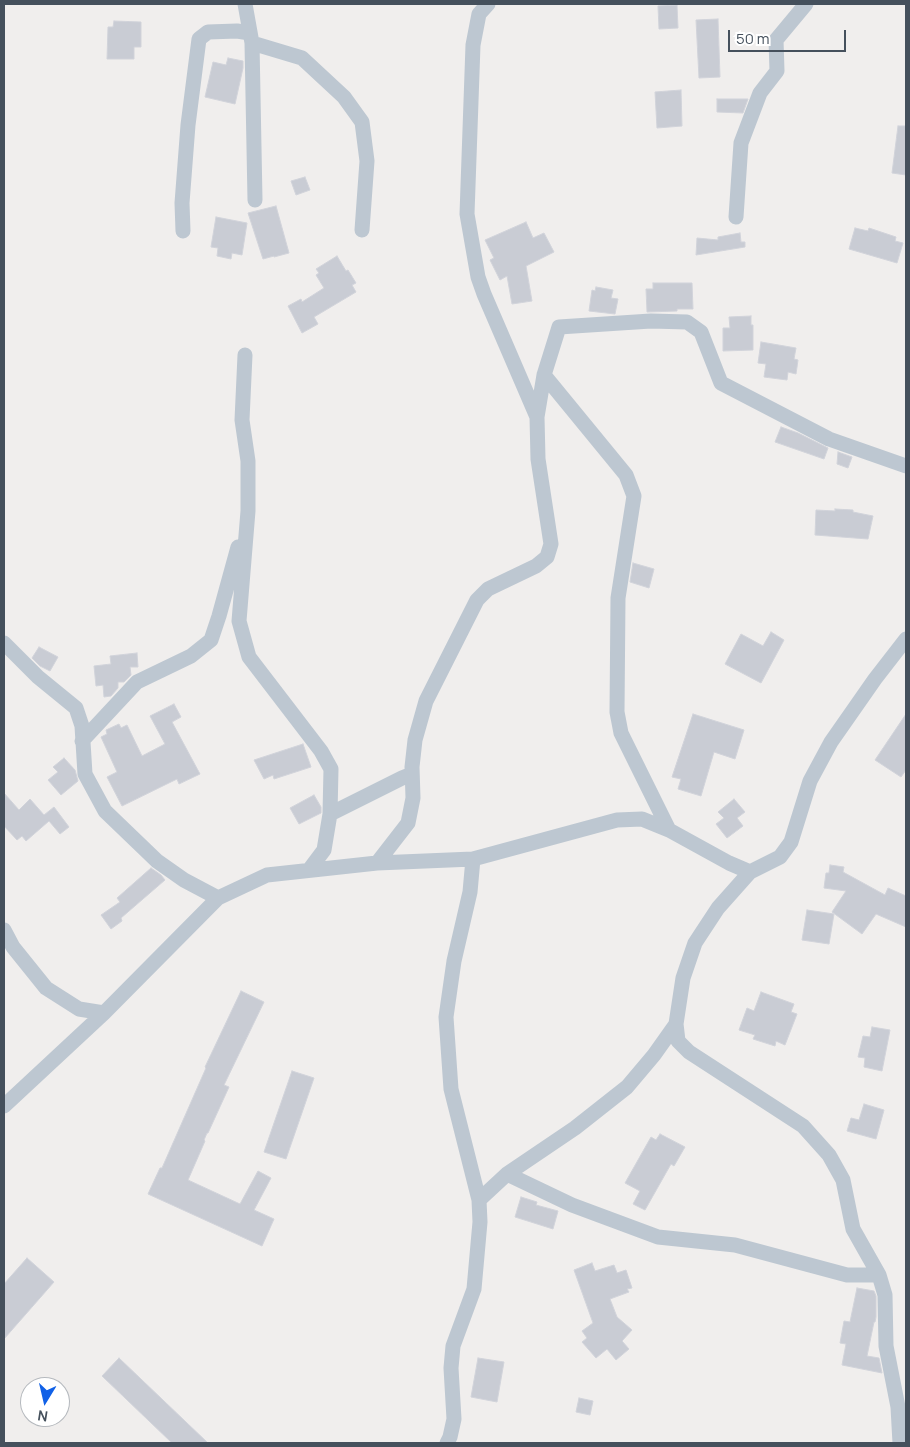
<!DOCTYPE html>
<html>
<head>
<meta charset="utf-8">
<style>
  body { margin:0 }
  #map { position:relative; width:910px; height:1447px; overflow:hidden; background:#f0eeed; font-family:Manrope,sans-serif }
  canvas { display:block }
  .frame { position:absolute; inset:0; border:5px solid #45505c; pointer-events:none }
  .north { position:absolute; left:20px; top:1377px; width:50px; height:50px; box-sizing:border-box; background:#fff; border:1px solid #b5b9be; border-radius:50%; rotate:189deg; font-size:14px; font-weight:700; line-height:20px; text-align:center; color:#45505c }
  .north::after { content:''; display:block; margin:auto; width:18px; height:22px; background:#1161e7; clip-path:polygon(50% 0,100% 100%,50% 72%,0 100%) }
  .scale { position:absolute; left:728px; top:30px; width:118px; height:22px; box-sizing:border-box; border:2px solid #45505c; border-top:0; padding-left:6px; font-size:15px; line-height:18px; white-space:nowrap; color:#45505c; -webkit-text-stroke:4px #fff; paint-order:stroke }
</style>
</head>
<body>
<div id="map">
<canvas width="910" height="1447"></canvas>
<div class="frame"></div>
<div class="north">N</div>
<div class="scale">50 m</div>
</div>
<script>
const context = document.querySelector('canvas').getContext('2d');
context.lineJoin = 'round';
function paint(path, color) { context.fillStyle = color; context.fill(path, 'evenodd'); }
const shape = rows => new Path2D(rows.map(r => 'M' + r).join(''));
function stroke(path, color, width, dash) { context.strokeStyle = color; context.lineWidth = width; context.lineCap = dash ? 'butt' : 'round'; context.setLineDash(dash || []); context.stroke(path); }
const building = shape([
  [677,5,678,28,659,29,658,6,677,5],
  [718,19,720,77,699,78,696,20,718,19],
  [114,21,141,22,141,47,134,47,134,59,107,59,108,27,113,27,114,21],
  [228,58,243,61,243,68,235,104,205,97,213,62,226,65,228,58],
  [681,90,682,126,657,128,655,92,681,90],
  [717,99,748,99,743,113,717,112,717,99],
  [898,126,906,126,906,175,892,173,898,126],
  [305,177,310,190,296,195,291,181,305,177],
  [276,206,289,253,274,257,274,256,263,259,248,213,276,206],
  [216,217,247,223,242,255,232,253,231,259,217,256,218,248,211,247,216,217],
  [526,222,533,238,544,233,554,252,526,266,532,301,512,304,507,276,500,280,490,260,494,258,485,240,526,222],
  [855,228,868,231,869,228,896,237,895,241,903,243,897,263,849,249,855,228],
  [740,233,741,242,745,242,745,247,696,255,697,238,718,240,718,237,740,233],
  [337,256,346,271,348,270,356,283,352,285,356,292,314,317,318,324,302,333,288,306,301,299,302,302,324,288,316,275,319,273,316,269,337,256],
  [653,283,692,283,693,309,677,309,677,311,647,312,646,289,653,289,653,283],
  [596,287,613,290,611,298,618,299,615,314,589,311,592,290,595,291,596,287],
  [751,316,751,325,753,325,753,350,723,351,723,328,730,328,729,317,751,316],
  [761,342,796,348,794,359,798,360,796,374,788,372,787,380,764,377,766,364,758,363,761,342],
  [781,427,798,433,828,448,824,459,775,442,781,427],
  [838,452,852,457,848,468,837,464,838,452],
  [835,509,853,510,853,512,873,516,868,539,815,535,816,510,835,511,835,509],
  [633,563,654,569,649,588,630,582,633,563],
  [771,632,784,640,761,683,725,664,741,634,763,646,771,632],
  [39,647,58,657,50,671,40,666,32,658,39,647],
  [137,653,138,667,130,667,131,675,124,682,118,682,118,688,111,696,104,697,103,685,96,686,94,666,111,664,110,656,137,653],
  [174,704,181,717,172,722,200,774,179,784,177,779,122,806,107,777,117,772,101,737,107,734,106,730,119,724,121,728,127,725,142,756,165,744,150,716,174,704],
  [693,714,744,730,735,759,714,752,701,796,678,789,681,779,672,777,693,714],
  [906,714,906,770,901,777,875,760,906,714],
  [303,744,311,767,274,779,273,775,264,779,254,760,303,744],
  [64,758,75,770,78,781,61,795,48,780,58,772,53,767,64,758],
  [4,793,19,810,30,799,44,815,54,807,69,827,60,834,49,821,26,841,22,836,17,840,4,826,4,793],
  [314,795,321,807,321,813,299,824,290,808,314,795],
  [734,799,745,812,737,818,743,826,727,838,716,824,724,818,718,812,734,799],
  [830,865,844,867,843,872,885,895,888,888,906,896,906,927,876,914,862,934,832,912,846,891,824,888,826,873,829,873,830,865],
  [151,868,161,875,165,880,121,918,122,921,111,929,101,915,120,902,117,898,151,868],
  [807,910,834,914,829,944,802,940,807,910],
  [241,991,264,1002,224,1085,229,1087,208,1133,207,1133,204,1140,205,1141,188,1180,240,1204,258,1171,271,1178,254,1210,274,1219,262,1246,148,1194,160,1168,162,1168,206,1068,205,1067,241,991],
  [761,992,794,1004,791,1012,797,1014,785,1045,776,1041,775,1046,753,1039,755,1035,739,1030,747,1008,754,1011,761,992],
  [872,1027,890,1030,882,1071,864,1067,865,1058,858,1057,863,1036,870,1037,872,1027],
  [292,1071,314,1078,286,1159,264,1152,292,1071],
  [864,1104,884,1110,876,1139,847,1131,851,1118,859,1120,864,1104],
  [660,1134,685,1147,674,1166,671,1164,645,1210,633,1204,640,1191,625,1183,651,1137,656,1140,660,1134],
  [521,1197,537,1202,536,1205,558,1211,553,1229,515,1217,521,1197],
  [27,1258,54,1282,4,1339,4,1284,27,1258],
  [592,1263,595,1271,614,1265,617,1273,626,1270,632,1288,627,1289,629,1292,610,1299,617,1317,632,1330,622,1341,629,1349,616,1360,607,1349,596,1358,582,1342,587,1338,582,1331,593,1323,574,1270,592,1263],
  [857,1288,874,1291,876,1296,876,1317,875,1322,874,1322,867,1356,879,1358,882,1373,842,1365,846,1344,840,1343,844,1321,850,1322,857,1288],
  [119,1358,208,1443,172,1443,102,1376,119,1358],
  [478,1358,504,1362,497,1402,471,1397,478,1358],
  [579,1398,593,1401,590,1415,576,1412,579,1398]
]);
paint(building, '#c9ccd4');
stroke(building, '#d1d3da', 1);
stroke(shape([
  [245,4,252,43,255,200],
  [488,4,479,14,473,45,467,214,478,277,484,294,537,417],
  [252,43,302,58,344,97,362,122,367,161,362,230],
  [736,217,741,143,760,93,777,71,776,40,806,4],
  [183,231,182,203,188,125,199,39,208,32,237,31,250,33],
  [245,355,242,420,248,461,248,511,239,621,249,657,321,751,331,769,330,814,324,850,309,870],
  [544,375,626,475,634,496,618,598,617,712,621,733,669,830],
  [4,643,38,677,76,708,82,726,85,774,105,811,157,861,184,880,218,898],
  [82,741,137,682,191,656,211,640,219,616,238,547],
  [330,814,402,778,412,774],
  [377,863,408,823,413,798,412,767,415,740,426,701,477,600,488,589,536,566,547,557,551,544,538,459,537,417,544,375,559,327,651,321,687,322,701,332,721,383,829,439,906,466],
  [4,930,13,947,46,988,79,1009,104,1013],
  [4,1106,104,1013,218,898,267,875,377,863,473,859,617,820,642,819,669,830,729,863,750,872],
  [507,1174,572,1205,658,1237,735,1245,847,1275,879,1275],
  [479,1200,507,1174,575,1128,627,1087,654,1055,676,1024],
  [447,1443,450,1437,454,1419,451,1368,453,1346,474,1289,480,1222,479,1200,451,1089,446,1017,454,961,470,892,473,859],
  [900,1443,898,1407,886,1346,885,1295,879,1275,853,1229,843,1180,829,1155,803,1126,689,1052,678,1041,676,1024,683,978,695,943,718,908,750,872,780,857,791,842,810,781,831,742,875,679,906,639]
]), '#bdc7d1', 15);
</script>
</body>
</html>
